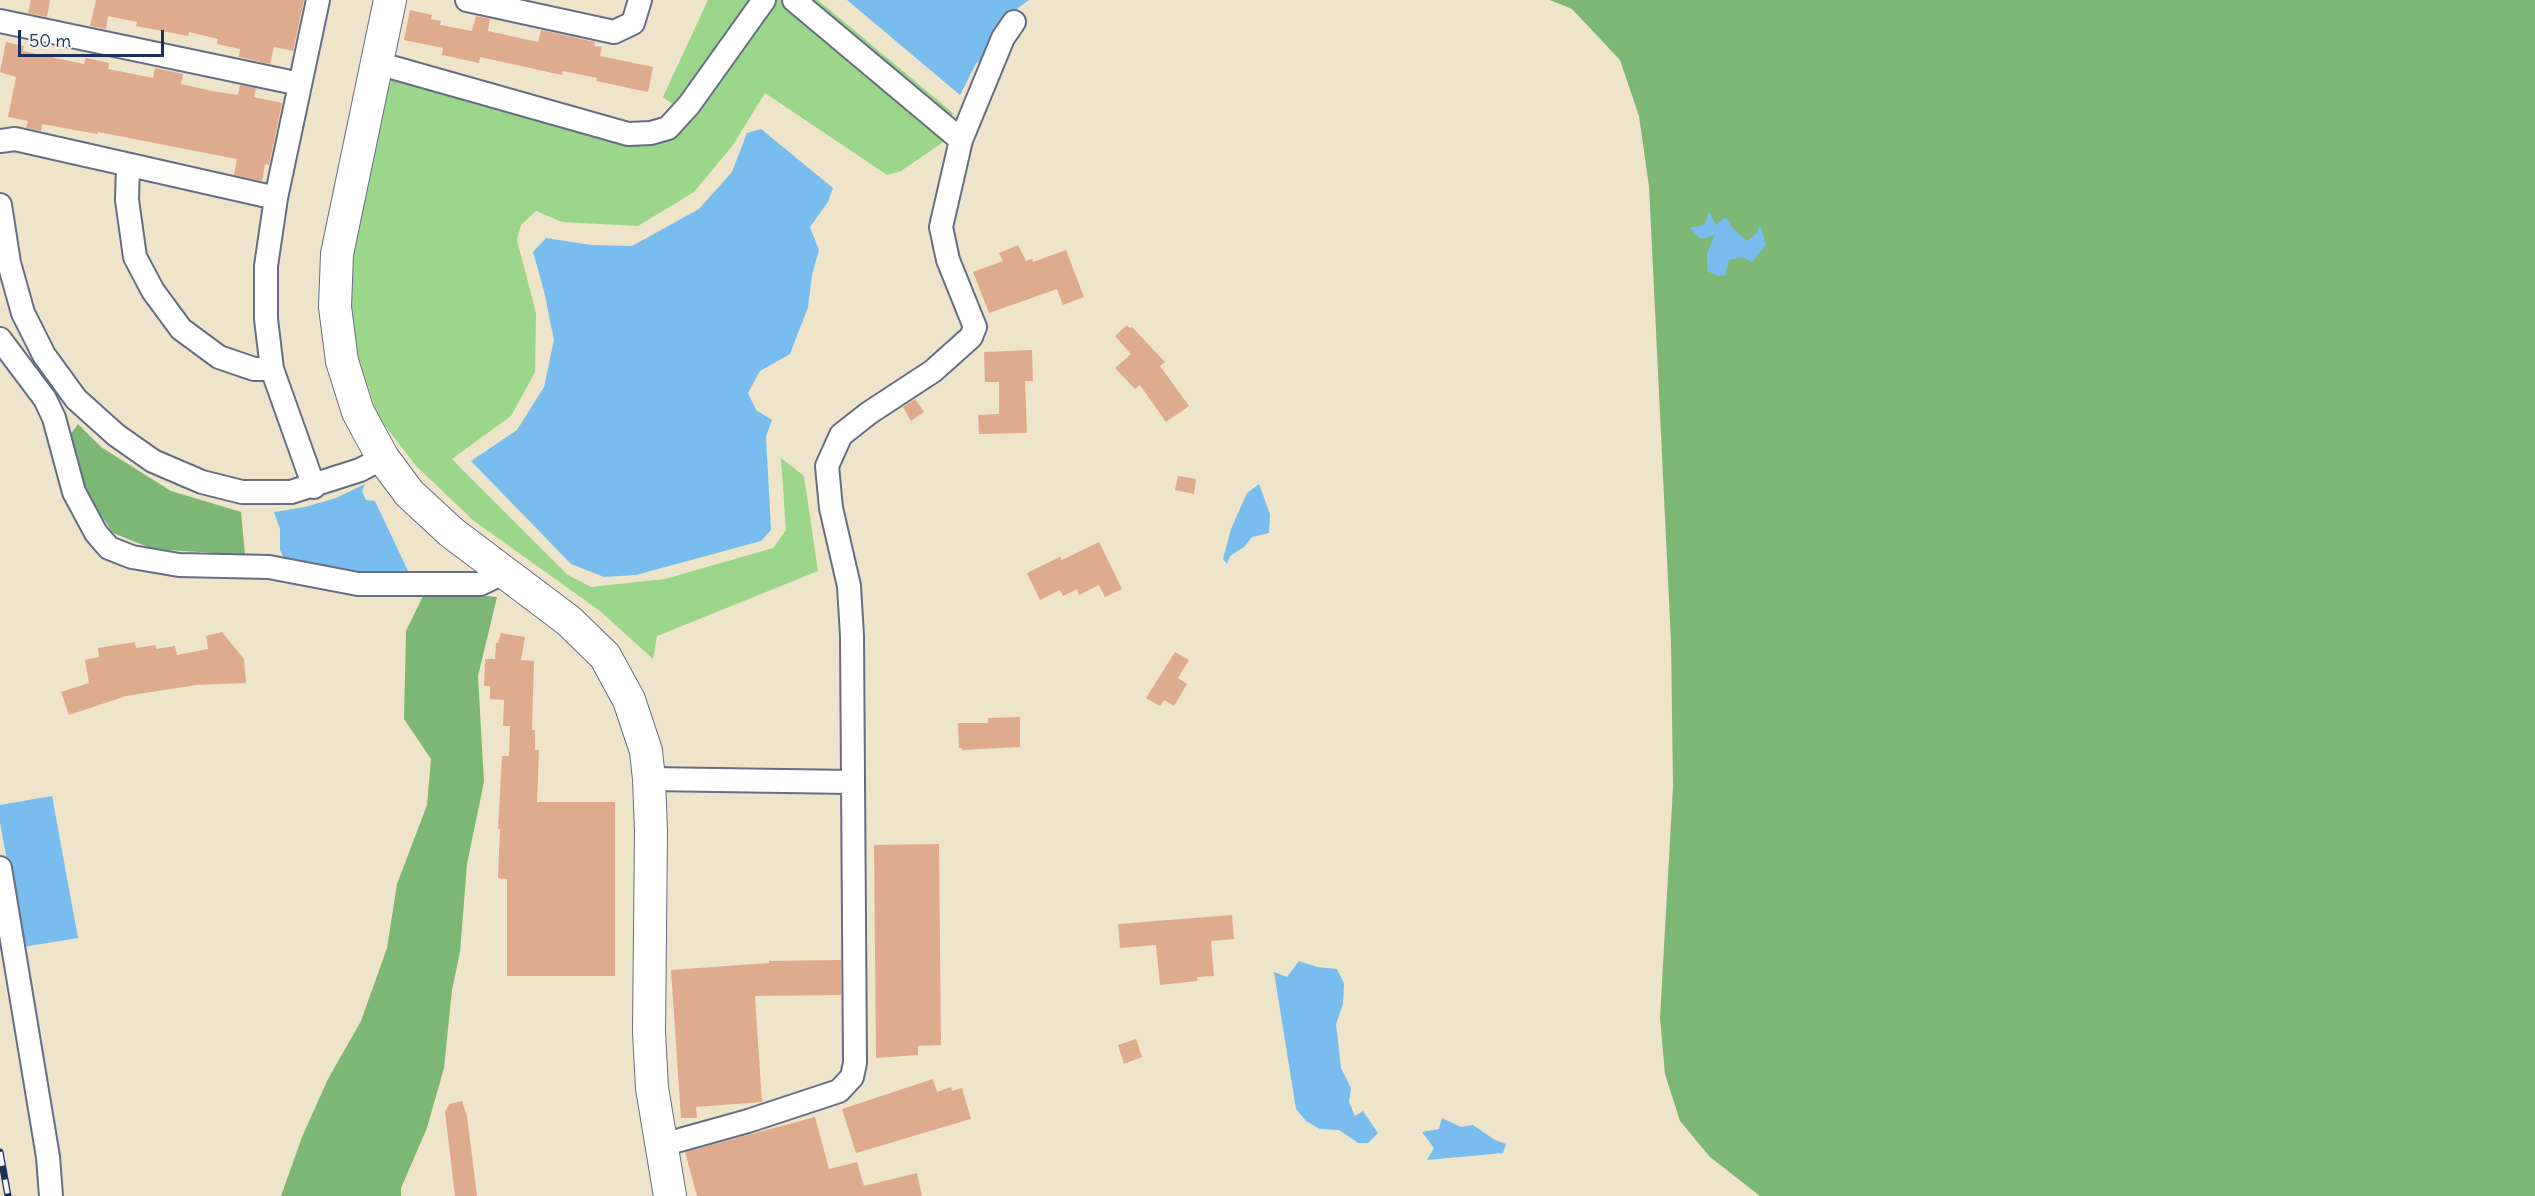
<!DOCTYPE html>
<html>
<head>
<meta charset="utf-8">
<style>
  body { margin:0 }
  #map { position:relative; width:2535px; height:1196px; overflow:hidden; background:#eee4ca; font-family:Delius,sans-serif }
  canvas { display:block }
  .scale { position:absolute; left:18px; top:30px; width:146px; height:27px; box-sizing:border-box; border:3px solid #1b2f5e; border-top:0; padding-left:8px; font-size:18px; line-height:21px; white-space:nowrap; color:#1b2f5e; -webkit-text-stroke:4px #f6f6f2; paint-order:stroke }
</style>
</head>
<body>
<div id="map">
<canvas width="2535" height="1196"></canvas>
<div class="scale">50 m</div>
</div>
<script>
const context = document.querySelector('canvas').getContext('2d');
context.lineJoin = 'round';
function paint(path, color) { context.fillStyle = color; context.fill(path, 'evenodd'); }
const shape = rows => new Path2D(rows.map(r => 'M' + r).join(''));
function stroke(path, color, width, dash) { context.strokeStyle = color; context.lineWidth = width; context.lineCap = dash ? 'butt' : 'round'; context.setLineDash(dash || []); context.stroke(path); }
paint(shape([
  [708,0,818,0,953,113,942,143,901,171,887,175,765,93,733,145,694,192,638,226,562,222,536,211,521,225,517,240,536,313,535,372,511,416,452,459,568,575,591,587,665,579,773,548,786,530,781,458,804,476,818,571,657,636,653,659,600,611,474,521,417,467,378,417,355,346,348,290,353,246,385,85,396,74,632,140,688,116,663,97]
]), '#9cd68a');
paint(shape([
  [1550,0,2535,0,2535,1196,1760,1196,1710,1157,1680,1121,1665,1074,1660,1018,1673,787,1671,642,1649,186,1639,116,1620,60,1572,9],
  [78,424,101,447,171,491,241,512,245,555,153,549,113,533,83,489,70,435],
  [460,593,497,597,478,676,484,782,467,864,460,952,452,990,444,1068,427,1128,401,1188,401,1196,281,1196,302,1137,328,1079,361,1021,387,948,397,884,427,805,431,759,404,719,406,631,423,596]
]), '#7db776');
paint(shape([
  [847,0,1029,0,1001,21,984,65,977,62,960,95],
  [761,129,833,188,828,202,810,227,819,250,812,275,808,307,790,354,760,371,748,393,756,410,772,420,766,437,771,530,761,541,636,575,604,577,571,564,471,461,517,430,544,387,554,340,544,291,533,252,546,238,591,245,632,246,699,209,732,172,747,133],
  [1709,212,1716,225,1726,217,1733,229,1747,241,1756,234,1760,225,1766,245,1752,262,1742,257,1729,260,1725,275,1718,276,1707,271,1707,253,1715,235,1701,239,1690,228,1704,225],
  [365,484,362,491,366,500,375,501,408,571,356,575,284,558,280,550,280,529,274,512,305,507,336,498],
  [1259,484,1270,514,1269,533,1252,537,1244,547,1230,556,1227,564,1223,559,1231,529,1247,493],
  [52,796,78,938,23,947,0,823,0,805],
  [1299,961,1317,967,1337,969,1344,983,1343,1004,1336,1024,1341,1068,1351,1088,1349,1102,1355,1116,1363,1111,1378,1133,1368,1143,1358,1143,1339,1130,1320,1129,1306,1121,1296,1109,1274,972,1287,977],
  [1442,1118,1461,1127,1473,1125,1495,1140,1506,1144,1503,1153,1427,1160,1434,1148,1422,1132,1439,1129]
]), '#79bdef');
paint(shape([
  [31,0,50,0,47,17,28,13],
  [96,0,304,0,293,51,274,47,270,64,239,57,240,49,217,44,218,39,189,32,188,36,136,26,137,22,108,16,106,29,90,26],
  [410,10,432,15,431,19,441,21,440,25,472,31,476,16,490,19,488,31,538,42,541,30,595,42,594,46,602,47,600,56,653,67,648,92,596,81,597,78,563,71,562,75,480,57,479,63,442,55,443,48,404,40],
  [6,42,24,46,23,51,84,64,86,58,109,63,108,69,153,78,155,68,183,74,181,84,212,91,238,95,240,85,256,88,254,97,282,103,269,165,265,164,262,181,234,175,237,159,98,132,97,134,42,124,41,131,26,128,28,121,8,117,16,77,0,72],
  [1018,245,1026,261,1032,259,1033,262,1066,250,1084,297,1063,305,1057,289,989,313,973,272,1003,261,999,253],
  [1127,325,1130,328,1132,327,1165,362,1160,366,1189,406,1166,422,1140,385,1135,389,1115,368,1131,354,1115,336],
  [1032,350,1033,381,1025,381,1027,433,979,434,978,415,999,414,999,382,985,382,984,352],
  [915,399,924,412,911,421,903,407],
  [1178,476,1196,479,1194,494,1175,490],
  [1099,542,1122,589,1105,597,1099,585,1079,595,1077,589,1063,596,1060,590,1040,600,1027,573,1060,557,1062,560],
  [222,632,244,659,246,683,196,685,126,696,69,715,61,692,89,683,85,660,99,657,98,648,135,642,136,648,156,645,156,649,175,646,177,655,208,649,206,636],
  [501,633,525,637,521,660,534,661,532,730,535,730,535,750,539,750,537,802,615,802,615,976,507,976,507,879,498,878,500,829,498,829,502,756,509,756,510,726,503,726,504,700,490,699,490,686,484,686,485,659,495,659,496,643,498,643],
  [1175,652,1189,660,1178,678,1187,684,1174,706,1164,700,1160,706,1146,698],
  [1020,717,1020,747,962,750,962,748,959,748,958,723,988,723,988,718],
  [939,844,941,1045,918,1046,918,1055,876,1058,874,845],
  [1232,915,1234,939,1211,941,1214,976,1197,977,1198,981,1160,985,1156,945,1120,948,1118,924],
  [841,960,841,995,755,996,762,1102,696,1107,697,1118,681,1118,671,970,769,963,769,961],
  [1136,1039,1142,1057,1124,1064,1118,1045],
  [933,1079,937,1092,951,1087,952,1091,962,1088,971,1119,856,1153,842,1109],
  [462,1101,467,1116,477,1196,455,1196,445,1112,449,1104],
  [815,1117,829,1169,857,1162,864,1186,917,1173,922,1196,697,1196,685,1152]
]), '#dfab8e');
const street = shape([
  [467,0,614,32,633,23,640,0],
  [0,21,300,84],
  [377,63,628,134,651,133,668,128,689,105,764,0],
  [961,140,1003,38,1014,22],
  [0,141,15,139,276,198],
  [128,165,127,200,135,257,153,291,181,329,219,357,254,369,272,369],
  [0,205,9,263,23,313,44,355,76,399,116,435,153,461,202,482,242,492,291,492,360,470,383,458],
  [0,339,45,399,54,418,74,492,96,533,109,548,132,557,179,565,269,567,358,584,480,584,503,573],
  [314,487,272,369,266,319,266,266,276,198,318,0],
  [649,779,852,782],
  [0,868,48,1157,51,1196],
  [662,1145,748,1121,839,1091,852,1077,855,1063,852,636,849,586,831,508,827,466,841,435,869,413,933,371,971,337,975,327,948,260,941,227,961,140,794,0]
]);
const secondary = shape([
  [390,0,337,254,335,307,342,361,358,412,383,458,409,493,451,532,569,621,605,656,629,700,646,751,649,779,651,831,649,1032,652,1088,670,1196]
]);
stroke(street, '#656e84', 26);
stroke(secondary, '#656e84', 34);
stroke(street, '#fff', 22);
stroke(secondary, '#fff', 32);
const rail = shape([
  [0,1152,8,1196]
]);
stroke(rail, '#1b2f5e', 7);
stroke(rail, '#f6f6f2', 4.5, [14]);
</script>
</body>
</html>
